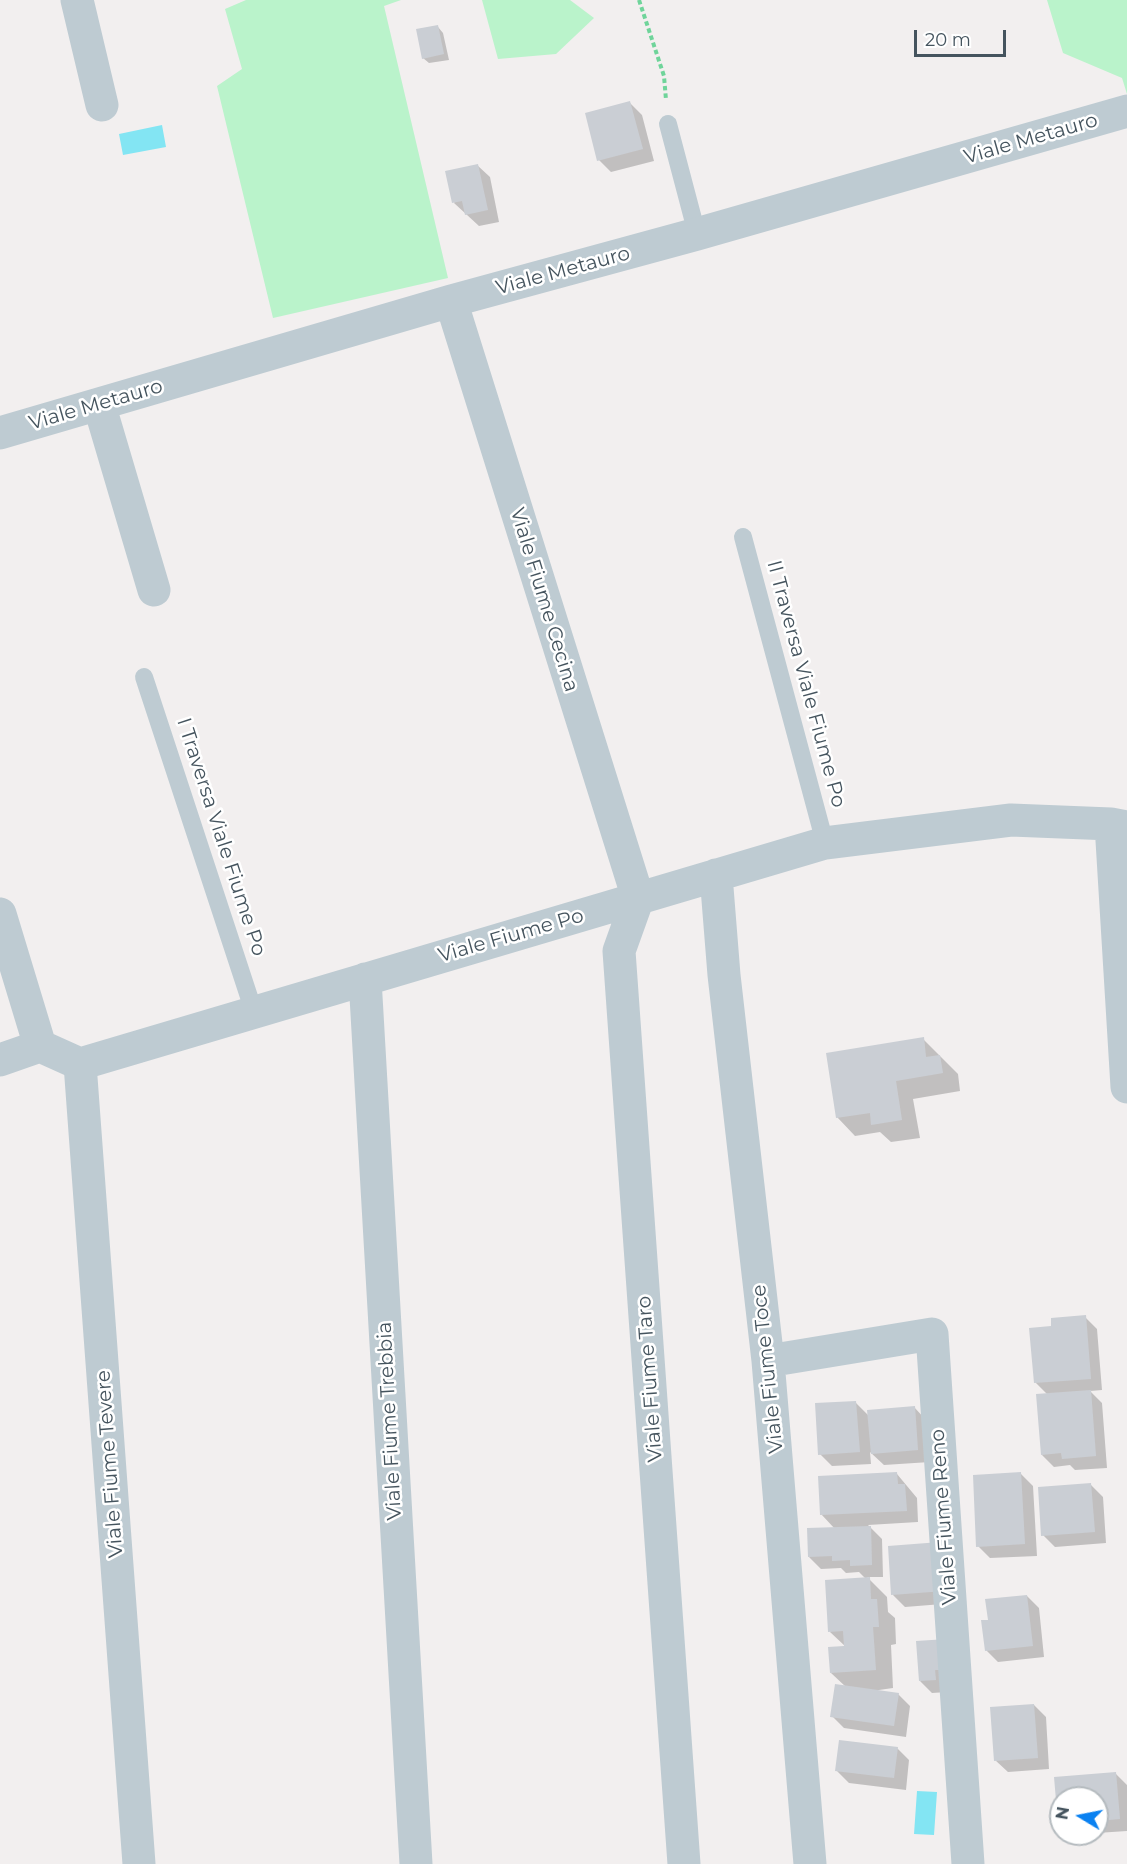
<!DOCTYPE html>
<html>
<head>
<meta charset="utf-8">
<style>
  body { margin:0 }
  #map { position:relative; width:1127px; height:1864px; overflow:hidden; background:#f2efef; font-family:Montserrat,sans-serif }
  canvas { display:block }
  .north { position:absolute; left:1049px; top:1786px; width:60px; height:60px; box-sizing:border-box; background:#fff; border:2px solid #b5bbbf; border-radius:50%; rotate:280deg; font-size:16px; font-weight:700; line-height:24px; text-align:center; color:#45545e }
  .north::after { content:''; display:block; margin:auto; width:21px; height:27px; background:#0a81f1; clip-path:polygon(50% 0,100% 100%,50% 72%,0 100%) }
  .scale { position:absolute; left:914px; top:30px; width:92px; height:27px; box-sizing:border-box; border:3px solid #45545e; border-top:0; padding-left:8px; font-size:18px; line-height:21px; white-space:nowrap; color:#45545e; -webkit-text-stroke:4px #fff; paint-order:stroke }
</style>
</head>
<body>
<div id="map">
<canvas width="1127" height="1864"></canvas>
<div class="north">N</div>
<div class="scale">20 m</div>
</div>
<script>
const context = document.querySelector('canvas').getContext('2d');
context.lineJoin = 'round';
function paint(path, color) { context.fillStyle = color; context.fill(path, 'evenodd'); }
const shape = rows => new Path2D(rows.map(r => 'M' + r).join(''));
function stroke(path, color, width, dash) { context.strokeStyle = color; context.lineWidth = width; context.lineCap = dash ? 'butt' : 'round'; context.setLineDash(dash || []); context.stroke(path); }
function drawText(font, color, halo, rows, align = 'center') {
  context.font = font + ' Montserrat,sans-serif'; context.lineWidth = 5; context.setLineDash([]); context.textBaseline = 'middle'; context.strokeStyle = halo; context.fillStyle = color; for (const [text, x, y, turn = 0] of rows) {
    context.save(); context.translate(x, y); context.rotate((+turn || 0) * Math.PI / 180); context.textAlign = isNaN(turn) ? turn : align; if (halo) context.strokeText(text, 0, 0); context.fillText(text, 0, 0); context.restore();
  }
}
paint(shape([
  [246,0,401,0,384,6,448,278,273,318,217,86,242,69,225,9],
  [482,0,570,0,594,18,556,54,498,59],
  [1047,0,1127,0,1127,94,1122,78,1063,53]
]), '#baf3cb');
paint(shape([
  [162,125,166,147,123,155,119,134],
  [917,1791,937,1792,934,1835,914,1834]
]), '#83e5f3');
paint(shape([
  [438,27,443,33,449,60,429,63,423,58],
  [630,103,642,115,654,161,611,172,599,160],
  [477,165,490,177,499,222,479,226,454,203],
  [923,1039,958,1074,960,1091,913,1099,920,1138,891,1142,880,1132,855,1136,837,1117],
  [1085,1317,1097,1329,1102,1390,1090,1391,1102,1403,1107,1468,1075,1470,1070,1465,1054,1467,1042,1455,1048,1395,1035,1382,1053,1328],
  [856,1403,869,1416,914,1407,926,1420,930,1462,884,1465,870,1452,871,1464,832,1466,820,1454],
  [897,1474,917,1498,918,1522,868,1525,882,1539,883,1577,867,1577,887,1597,888,1612,895,1618,896,1644,891,1645,893,1688,872,1691,898,1694,910,1706,906,1737,844,1728,832,1716,846,1687,831,1673,846,1647,830,1632,866,1579,859,1572,846,1573,841,1568,821,1569,809,1557,835,1529,821,1514],
  [1021,1474,1033,1486,1037,1556,990,1558,978,1546],
  [1091,1485,1103,1497,1106,1543,1055,1547,1043,1535],
  [889,1547,955,1603,905,1607,893,1595],
  [1027,1596,1039,1608,1044,1657,998,1662,986,1650,989,1621],
  [959,1653,947,1692,932,1693,920,1681],
  [1034,1705,1046,1717,1049,1769,1008,1772,995,1760],
  [897,1748,909,1760,906,1790,849,1783,837,1771],
  [1116,1774,1127,1785,1127,1831,1097,1833,1097,1798,1061,1798,1061,1825,1059,1823,1056,1778]
]), '#0003');
paint(shape([
  [438,25,444,54,422,59,416,29],
  [630,101,643,149,597,161,585,113],
  [478,164,488,210,465,215,462,201,452,203,445,171],
  [924,1037,926,1057,940,1055,943,1073,896,1081,902,1120,871,1125,870,1113,836,1118,826,1053],
  [1086,1315,1091,1379,1034,1383,1029,1328,1051,1326,1051,1318],
  [1091,1390,1096,1456,1062,1459,1061,1453,1041,1455,1036,1394],
  [856,1401,860,1452,818,1455,815,1403],
  [915,1406,918,1450,871,1454,867,1410],
  [897,1472,898,1484,905,1484,907,1511,820,1515,818,1476],
  [1021,1472,1025,1544,976,1547,973,1475],
  [1091,1483,1095,1532,1041,1536,1038,1487],
  [871,1526,872,1565,850,1566,850,1560,832,1561,832,1556,808,1557,807,1528],
  [940,1542,944,1591,891,1595,888,1546],
  [870,1577,871,1599,877,1599,879,1627,873,1627,876,1670,830,1673,828,1647,844,1646,843,1631,828,1632,825,1580],
  [1027,1595,1033,1646,985,1651,981,1620,988,1620,985,1599],
  [947,1639,949,1670,935,1670,936,1680,919,1681,916,1641],
  [835,1684,899,1693,894,1726,830,1717],
  [1034,1704,1038,1758,994,1761,990,1707],
  [839,1740,898,1747,894,1778,835,1771],
  [1116,1772,1120,1819,1097,1821,1097,1798,1061,1798,1061,1824,1058,1824,1054,1777]
]), '#caced4');
stroke(shape([
  [639,0,664,76,666,100]
]), '#6fd49a', 4, [4.5, 3]);
stroke(shape([
  [668,124,697,234],
  [743,537,825,843],
  [144,677,254,1012]
]), '#becbd2', 18);
stroke(shape([
  [77,0,102,105],
  [451,301,638,898,619,951,684,1864],
  [99,404,154,590],
  [0,433,451,301,697,234,1127,111],
  [1111,824,1127,1087],
  [716,875,724,975,768,1361,810,1864],
  [0,914,40,1046,80,1064,825,843,1011,820,1111,824,1127,827],
  [365,979,416,1864],
  [0,1060,40,1046],
  [80,1064,139,1864],
  [768,1361,932,1334,968,1864]
]), '#becbd2', 33);
drawText('20px', '#45545e', '#fff', [
  ["Viale Metauro",1031,139,-16],
  ["Viale Metauro",563,271,-15],
  ["Viale Metauro",96,405,-16],
  ["Viale Fiume Cecina",544,600,73],
  ["II Traversa Viale Fiume Po",806,684,75],
  ["I Traversa Viale Fiume Po",221,837,72],
  ["Viale Fiume Po",511,936,-16],
  ["Viale Fiume Toce",768,1369,-96],
  ["Viale Fiume Taro",650,1379,-94],
  ["Viale Fiume Trebbia",390,1421,-93],
  ["Viale Fiume Tevere",110,1464,-94],
  ["Viale Fiume Reno",944,1517,-94]
]);
</script>
</body>
</html>
